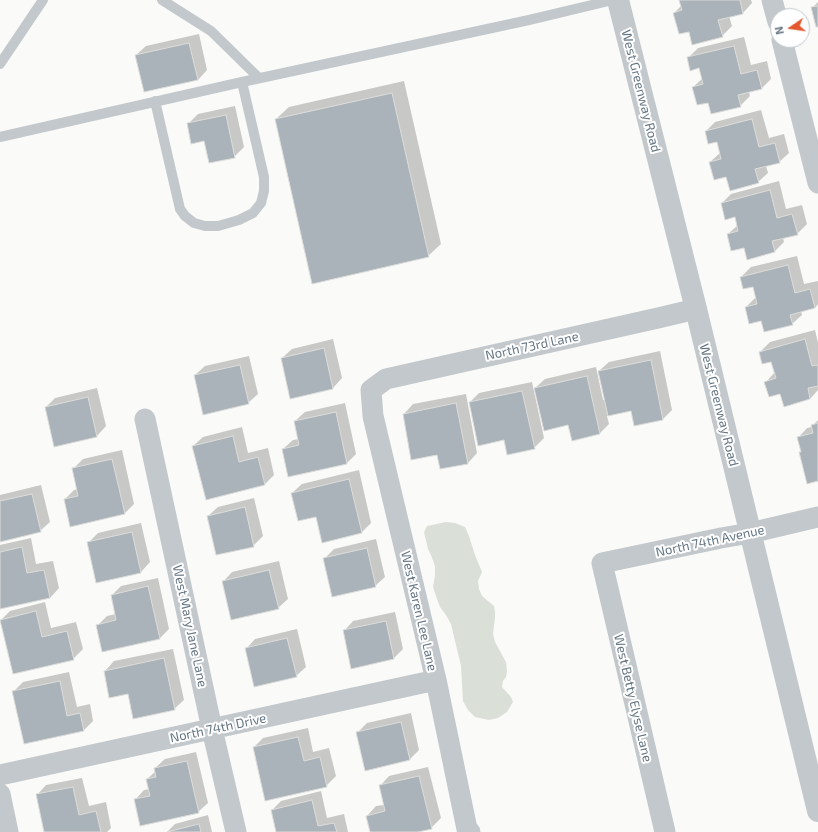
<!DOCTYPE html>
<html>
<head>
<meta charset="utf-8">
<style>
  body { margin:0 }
  #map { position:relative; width:818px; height:832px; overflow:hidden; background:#fafaf8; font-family:"Exo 2",sans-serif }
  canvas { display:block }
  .north { position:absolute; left:770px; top:8px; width:40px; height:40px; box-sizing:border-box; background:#fff; border:1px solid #c1c8cd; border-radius:50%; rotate:257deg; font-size:11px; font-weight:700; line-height:16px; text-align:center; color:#657683 }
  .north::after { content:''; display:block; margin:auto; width:14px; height:18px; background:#e4572e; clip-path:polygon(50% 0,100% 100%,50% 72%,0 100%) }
</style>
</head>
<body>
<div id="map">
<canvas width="818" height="832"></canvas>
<div class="north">N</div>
</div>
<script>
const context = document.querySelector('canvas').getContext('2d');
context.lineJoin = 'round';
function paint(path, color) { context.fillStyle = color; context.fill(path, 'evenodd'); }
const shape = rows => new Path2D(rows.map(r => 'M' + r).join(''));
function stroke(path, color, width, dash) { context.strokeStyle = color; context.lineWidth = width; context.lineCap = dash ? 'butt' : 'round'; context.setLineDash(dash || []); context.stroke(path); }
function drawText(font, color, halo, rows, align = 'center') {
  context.font = font + ' "Exo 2",sans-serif'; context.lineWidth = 4; context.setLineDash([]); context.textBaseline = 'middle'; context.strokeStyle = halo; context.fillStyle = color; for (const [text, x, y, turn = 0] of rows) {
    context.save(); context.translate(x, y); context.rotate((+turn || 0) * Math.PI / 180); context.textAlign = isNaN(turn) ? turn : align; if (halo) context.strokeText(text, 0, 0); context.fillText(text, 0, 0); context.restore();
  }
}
paint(shape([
  [446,522,455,523,465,527,469,536,475,555,482,572,478,581,479,589,482,596,494,606,495,612,495,618,493,634,495,642,506,662,507,671,506,677,503,681,502,687,511,697,513,702,507,712,498,718,489,720,475,717,468,710,463,701,461,666,451,624,446,615,440,607,436,596,433,587,435,575,435,566,431,555,428,549,424,532,427,526]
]), '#dadfd7');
paint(shape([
  [680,0,751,0,752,3,743,13,729,16,732,26,722,36,689,30,674,13,681,6],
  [818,2,818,26,812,8],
  [199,34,207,70,198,80,144,91,136,55,146,46],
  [744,37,751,65,767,61,771,79,761,89,749,92,750,96,740,106,708,102,693,87,703,78,700,67,688,58,698,48],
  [404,81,441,244,428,256,276,119,289,107],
  [235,106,244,147,234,157,205,140,188,124,198,114],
  [761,110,769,138,784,134,789,153,779,162,766,166,768,173,758,182,727,176,710,162,720,153,718,141,706,131,715,122],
  [779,181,786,209,802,205,807,224,797,234,783,238,784,242,774,252,744,247,728,234,738,225,736,216,722,203,731,194],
  [797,256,804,284,818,281,818,304,815,308,801,311,802,315,792,324,762,320,746,307,756,297,754,286,741,277,751,267],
  [815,330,818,343,818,390,810,399,781,393,766,382,775,372,772,361,760,352,770,342],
  [333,339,342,378,333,388,291,397,282,358,292,349],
  [660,351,672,410,663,419,635,425,632,410,607,416,609,424,599,434,569,424,535,388,545,379,596,367,603,400,605,399,599,371,609,362],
  [249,356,258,394,248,403,195,375,205,366],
  [532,382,544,438,534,448,504,439,470,402,479,393],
  [97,388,106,426,97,436,46,407,55,398],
  [466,394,477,453,468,463,438,454,404,414,413,404],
  [345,403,356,454,346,464,283,449,293,440,299,439,295,421,305,412],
  [818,420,818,480,800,453,802,451,798,438,807,428,812,427,812,426],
  [242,427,248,453,268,448,274,475,265,484,193,446,203,437],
  [122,450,134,504,125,513,65,499,74,490,78,489,73,469,83,459],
  [359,470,371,523,361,533,317,516,292,493,302,484],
  [41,485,50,522,40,531,0,541,0,495],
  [254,498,263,536,253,546,208,516,218,507],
  [141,523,150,562,141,572,97,582,88,543,98,533],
  [31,538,36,564,53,561,59,588,50,598,0,608,0,545],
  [376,539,385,577,375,586,324,559,334,549],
  [279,561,288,599,278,608,223,582,232,572],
  [158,578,169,629,160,638,103,651,98,625,107,616,116,614,112,595,121,586],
  [45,602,51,628,76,622,83,649,73,659,1,620,10,611],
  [395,612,403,649,394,658,352,668,344,631,353,621],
  [297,629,306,667,296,676,246,649,255,639],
  [173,649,184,700,174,709,129,693,105,671,114,661],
  [69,672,77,707,90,704,93,721,84,730,24,743,13,692,23,682],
  [411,713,419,750,410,759,358,732,367,723],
  [308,728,313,752,329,748,336,776,326,786,254,747,263,738],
  [196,752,208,803,198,812,135,800,144,790,150,789,147,779,156,771,155,768,165,759],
  [428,767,441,818,431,828,414,832,371,832,367,816,376,806,384,805,380,786,389,776],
  [82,778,89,806,106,802,111,828,107,832,45,832,37,795,46,785],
  [321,791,327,818,344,814,348,832,277,832,272,810,281,801],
  [208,815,212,832,167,832,175,824]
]), '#0003');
const building = shape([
  [679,0,740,0,743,14,718,20,723,37,692,45,689,32,679,34,673,13,682,10,679,0],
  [818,6,818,27,816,27,811,7,818,6],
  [189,43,198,80,144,92,135,55,189,43],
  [734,46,741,74,757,70,762,89,738,95,741,107,711,114,708,103,697,105,692,87,703,84,699,68,690,71,687,57,734,46],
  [392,93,429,257,312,284,275,119,392,93],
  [226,115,235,158,209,163,204,141,191,144,187,123,226,115],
  [752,119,759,147,775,143,780,163,755,169,759,183,730,191,726,177,714,180,709,162,721,159,717,142,708,144,705,131,752,119],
  [770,190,777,218,792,214,798,235,772,241,775,252,747,260,744,248,731,251,727,234,738,231,735,217,725,220,721,203,770,190],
  [788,265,795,293,810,289,815,308,790,315,793,325,764,332,761,321,749,324,745,307,757,304,753,287,743,289,740,277,788,265],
  [805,339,812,366,818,365,818,386,808,388,810,399,784,407,780,394,769,397,764,382,776,378,771,362,762,364,759,352,805,339],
  [324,348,333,389,290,399,281,358,324,348],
  [651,360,663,420,634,426,631,411,608,416,598,371,651,360],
  [240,365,249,404,203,415,194,375,240,365],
  [587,376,600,434,572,441,568,425,544,431,534,388,587,376],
  [522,391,535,449,507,455,504,440,478,446,469,402,522,391],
  [88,397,97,437,54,447,45,407,88,397],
  [456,403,468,464,440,469,437,455,411,460,403,414,456,403],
  [336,412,347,464,288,477,282,449,299,445,294,421,336,412],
  [818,423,818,481,807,484,799,452,801,452,797,437,813,433,811,425,818,423],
  [233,436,239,462,258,457,265,485,206,500,192,446,233,436],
  [112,459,125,514,70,527,64,499,78,496,72,468,112,459],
  [349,479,362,533,322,543,316,517,298,521,291,493,349,479],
  [32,494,41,532,0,542,0,501,32,494],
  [245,507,254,547,216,555,207,516,245,507],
  [132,532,141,573,96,583,87,542,132,532],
  [22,547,27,573,44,570,50,598,0,609,0,552,22,547],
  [367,548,376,587,332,597,323,558,367,548],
  [269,570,279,609,231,620,222,581,269,570],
  [148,586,160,639,102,652,96,625,116,620,111,595,148,586],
  [36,611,42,637,67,631,74,660,13,674,0,620,36,611],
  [386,621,394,659,351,669,343,630,386,621],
  [287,638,297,677,254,687,245,648,287,638],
  [164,658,175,710,133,719,128,694,109,698,104,671,164,658],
  [60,681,67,716,80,713,84,731,24,744,12,691,60,681],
  [401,722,410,760,365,771,356,732,401,722],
  [298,737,304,761,320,757,327,787,265,801,253,747,298,737],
  [187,761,199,813,140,826,134,799,150,796,146,779,156,777,154,768,187,761],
  [419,776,432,829,418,832,370,832,366,816,385,811,379,785,419,776],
  [73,787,79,815,96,811,101,832,44,832,36,794,73,787],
  [312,800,318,826,334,823,337,832,276,832,271,810,312,800],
  [199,824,201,832,167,832,199,824]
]);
paint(building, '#aab3b9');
stroke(building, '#dcdcda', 1);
stroke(shape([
  [162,0,211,31,259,78],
  [0,64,43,0],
  [155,101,180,209,185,216,194,223,205,226,218,226,239,220,253,213,261,203,264,191,264,177,242,82],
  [0,137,242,82,529,20,613,0]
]), '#c3c8cc', 10);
stroke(shape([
  [772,0,778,22],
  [782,40,818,183],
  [145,419,212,729,236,832],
  [0,775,436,680],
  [0,794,8,832],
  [470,832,467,829,436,680,373,416,371,390,386,379,658,318,696,309],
  [665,832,602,563,721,538,750,533,818,517]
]), '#c3c8cc', 21);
stroke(shape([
  [618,0,696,309,818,811]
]), '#c3c8cc', 22);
drawText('13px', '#657683', '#fff', [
  ["West Greenway Road",641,91,76],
  ["North 73rd Lane",532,346,-12],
  ["West Greenway Road",719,405,76],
  ["North 74th Avenue",710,541,-12],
  ["West Karen Lee Lane",419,611,77],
  ["West Mary Jane Lane",190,626,78],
  ["West Betty Elyse Lane",633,698,77],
  ["North 74th Drive",218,728,-12]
]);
</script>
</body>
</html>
